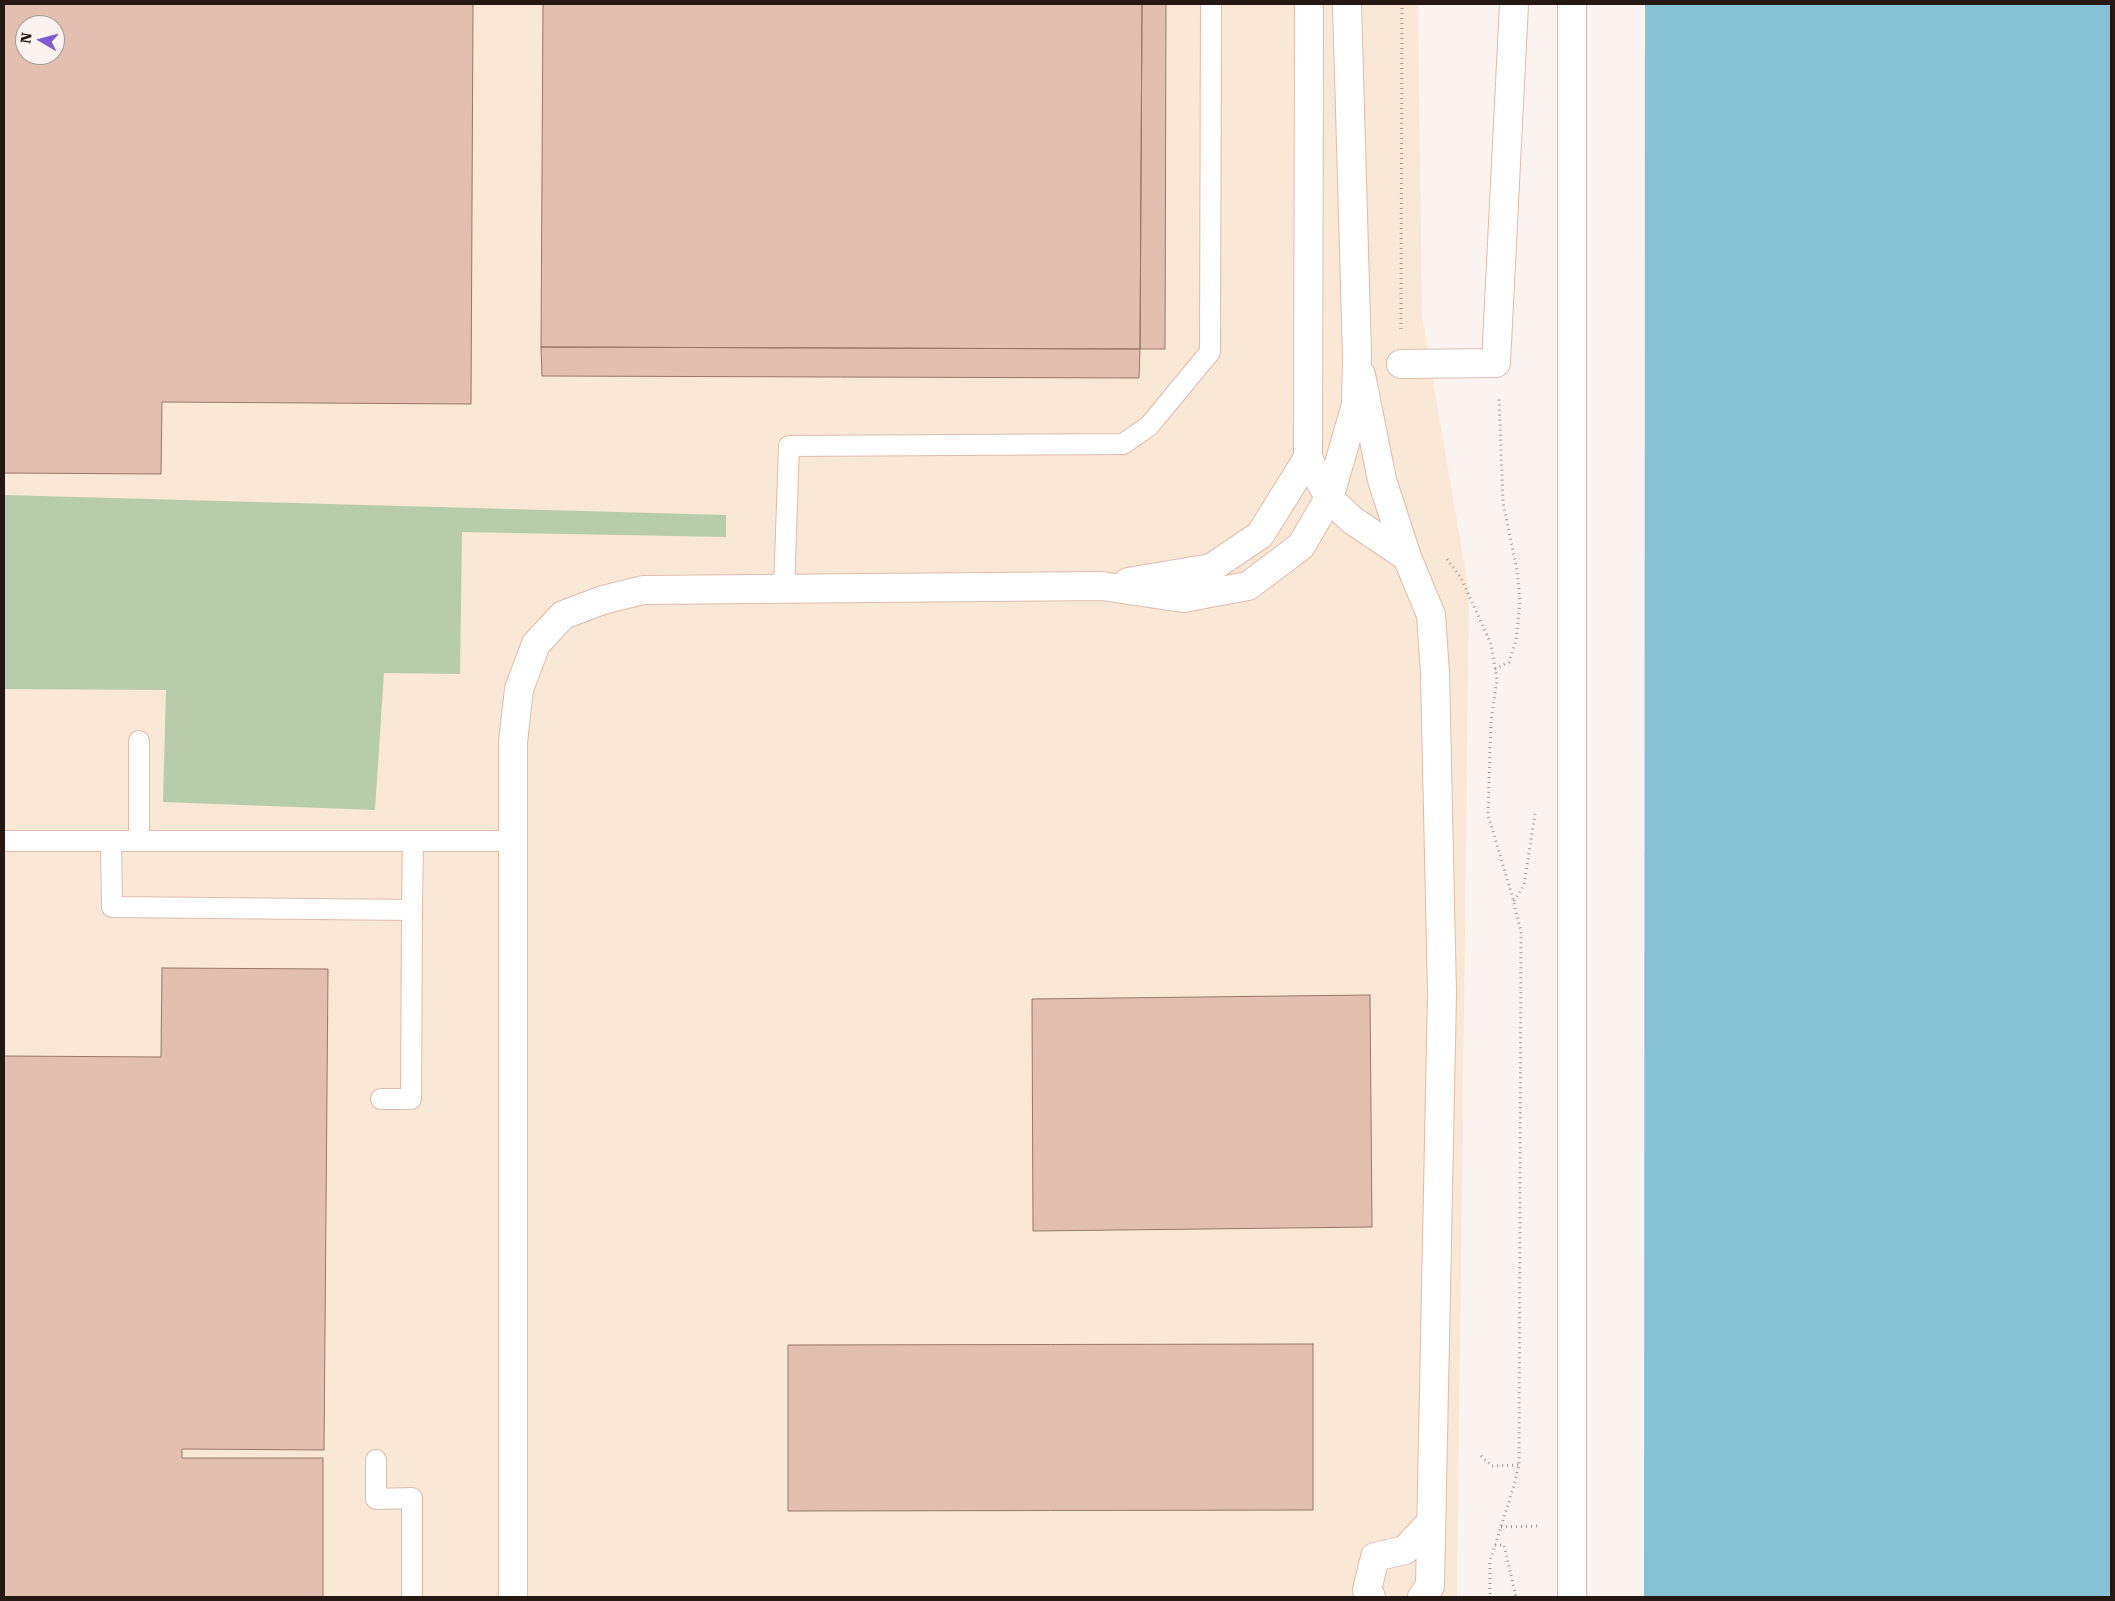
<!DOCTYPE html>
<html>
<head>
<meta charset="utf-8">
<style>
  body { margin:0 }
  #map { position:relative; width:2115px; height:1601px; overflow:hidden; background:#fbf3f0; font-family:"Roboto Serif",serif }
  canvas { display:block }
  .frame { position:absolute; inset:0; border:5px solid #251812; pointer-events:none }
  .north { position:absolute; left:15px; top:15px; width:50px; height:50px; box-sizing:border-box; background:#fbf3f0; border:1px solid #a59b97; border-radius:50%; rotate:278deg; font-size:14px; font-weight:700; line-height:20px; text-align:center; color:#251812 }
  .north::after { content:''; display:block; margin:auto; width:18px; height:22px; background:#7e5ad5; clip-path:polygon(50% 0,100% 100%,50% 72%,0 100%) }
</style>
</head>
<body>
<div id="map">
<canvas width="2115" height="1601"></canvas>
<div class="frame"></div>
<div class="north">N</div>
</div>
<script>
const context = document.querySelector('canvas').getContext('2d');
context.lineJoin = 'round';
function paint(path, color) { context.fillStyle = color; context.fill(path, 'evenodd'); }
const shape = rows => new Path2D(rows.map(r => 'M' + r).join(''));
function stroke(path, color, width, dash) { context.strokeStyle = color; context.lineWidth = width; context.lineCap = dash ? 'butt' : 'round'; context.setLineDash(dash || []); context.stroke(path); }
paint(shape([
  [4,4,1418,4,1422,315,1469,592,1457,1597,4,1597],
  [25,25,55,25,55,55,25,55]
]), '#f9e8d6');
paint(shape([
  [4,495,726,515,726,537,462,532,460,674,384,673,375,810,163,802,166,690,4,689]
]), '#b6ccab');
paint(shape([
  [1645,4,2111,4,2111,1597,1644,1597]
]), '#87c1d5');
const building = shape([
  [4,4,473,4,471,404,162,402,161,474,4,473,4,4],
  [25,25,55,25,55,55,25,55,25,25],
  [543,4,1142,4,1140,349,541,347,543,4],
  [1142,4,1166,4,1165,349,1140,349,1142,4],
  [541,347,1140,349,1139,378,542,376,541,347],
  [162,968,328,969,324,1450,182,1449,182,1458,323,1458,323,1597,4,1597,4,1056,161,1057,162,968],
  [1370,995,1372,1227,1033,1231,1032,999,1370,995],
  [1313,1344,1313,1510,788,1511,788,1345,1313,1344]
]);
paint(building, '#e2bfaf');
stroke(building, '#98786a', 1);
const lane = shape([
  [784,589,789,446,1123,444,1149,426,1210,352,1211,4],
  [139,840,139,741],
  [4,841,512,841],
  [111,841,112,907,412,910,413,841],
  [381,1099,411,1099,412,910],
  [376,1460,376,1499,412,1498,412,1597]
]);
const street = shape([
  [1401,364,1496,363,1514,4],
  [1361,375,1382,480,1407,557,1431,615,1435,673,1442,993,1430,1586,1422,1597],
  [1308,458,1329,498,1352,520,1407,557],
  [1371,1597,1367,1590,1375,1557,1405,1550,1431,1522],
  [1572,1597,1572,4]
]);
const secondary = shape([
  [1128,582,1211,568,1260,535,1308,458,1309,4],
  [513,1597,513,742,519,689,536,644,563,615,603,600,643,590,1102,586,1183,598,1248,586,1301,546,1329,498,1356,405,1357,356,1347,4]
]);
stroke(lane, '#dfbcac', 22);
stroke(street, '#dfbcac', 30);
stroke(secondary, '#dfbcac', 30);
stroke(shape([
  [1401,329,1402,4],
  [1447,559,1461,578,1491,644,1497,680,1491,720,1488,815,1512,895,1521,932,1519,1465,1513,1489,1490,1561,1490,1597],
  [1495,669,1509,662,1516,641,1520,600,1517,570,1503,503,1499,397],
  [1514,901,1524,885,1535,814],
  [1481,1456,1492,1466,1519,1465],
  [1501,1527,1538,1526],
  [1495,1545,1504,1545,1516,1597]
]), '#a39995', 3, [1, 4]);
stroke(lane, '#fff', 20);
stroke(street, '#fff', 28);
stroke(secondary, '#fff', 28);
</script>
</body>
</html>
